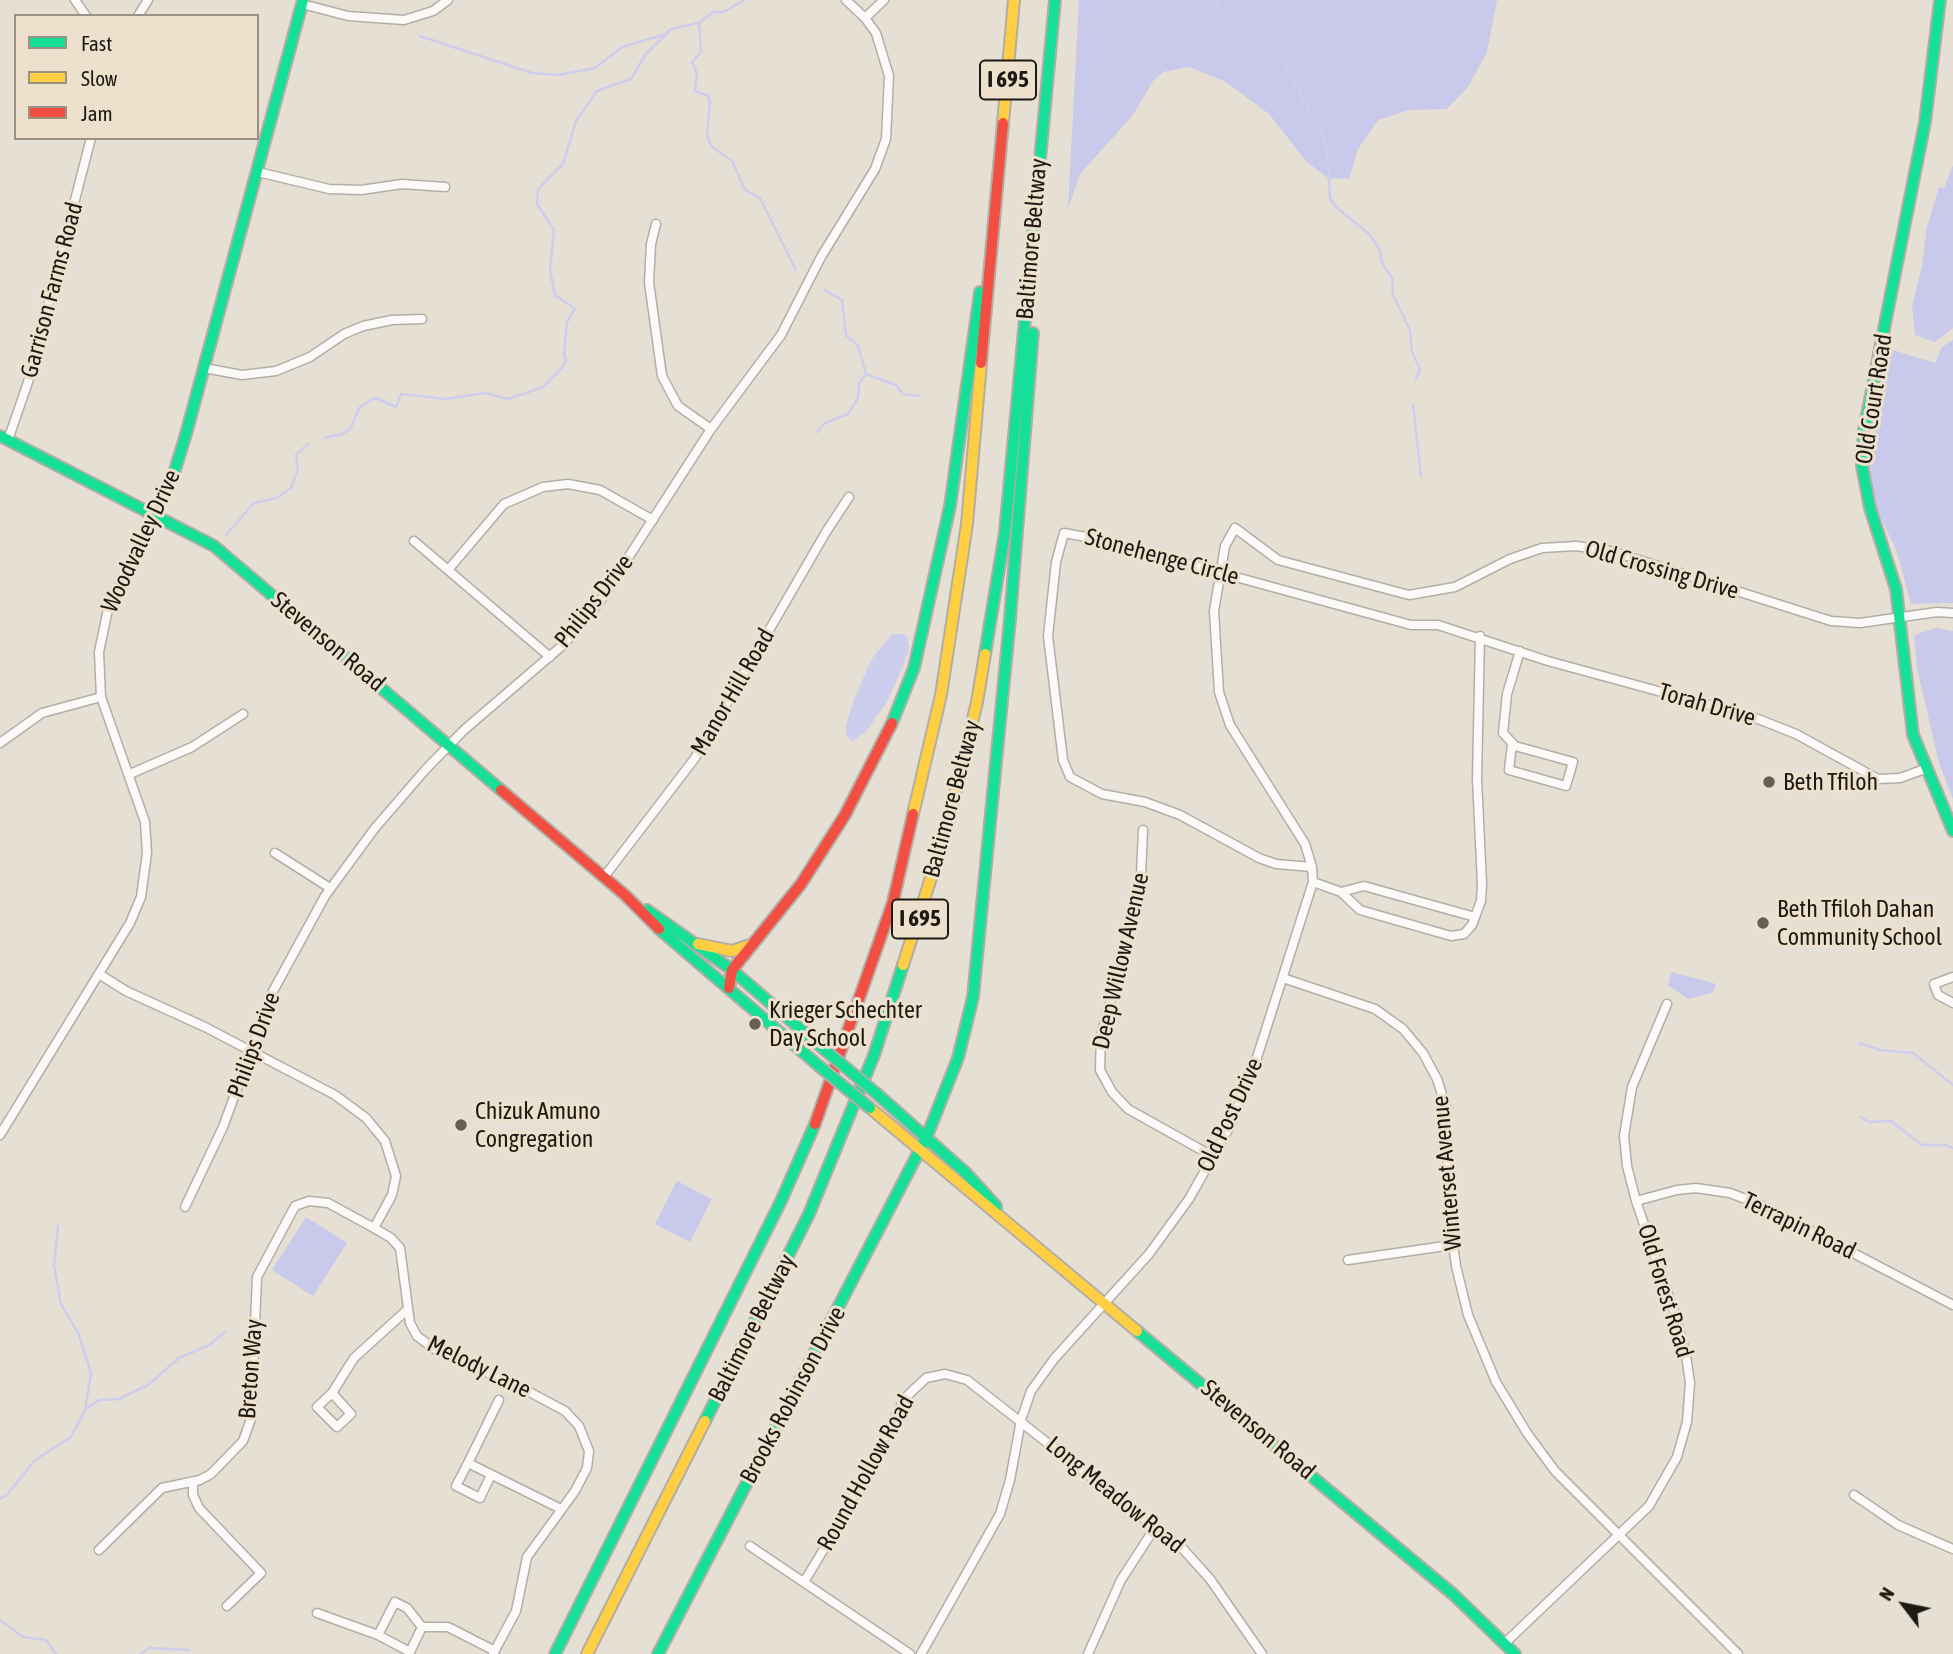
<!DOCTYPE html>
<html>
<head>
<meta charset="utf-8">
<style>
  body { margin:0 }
  #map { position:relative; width:1953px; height:1654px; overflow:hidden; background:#e6dfd4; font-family:"Asap Condensed",sans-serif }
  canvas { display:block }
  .legend { position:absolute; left:14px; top:14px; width:245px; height:126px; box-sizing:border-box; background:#ede1cd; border:2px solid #9a9183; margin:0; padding:9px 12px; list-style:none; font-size:21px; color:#1e1a13 }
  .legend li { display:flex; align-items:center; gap:14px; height:35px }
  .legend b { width:35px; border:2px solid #9a9183 }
  .north { position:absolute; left:1869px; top:1570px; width:70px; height:70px; -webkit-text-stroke:5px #ede1cd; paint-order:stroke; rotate:302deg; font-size:19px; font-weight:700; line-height:28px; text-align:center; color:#1e1a13 }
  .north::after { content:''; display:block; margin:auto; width:24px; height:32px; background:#1e1a13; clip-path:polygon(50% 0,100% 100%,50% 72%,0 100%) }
</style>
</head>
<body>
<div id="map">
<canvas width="1953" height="1654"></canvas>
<ul class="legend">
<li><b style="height:9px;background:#16e098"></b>Fast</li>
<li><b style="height:9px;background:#ffcf43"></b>Slow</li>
<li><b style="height:9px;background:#f24e42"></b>Jam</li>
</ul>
<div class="north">N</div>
</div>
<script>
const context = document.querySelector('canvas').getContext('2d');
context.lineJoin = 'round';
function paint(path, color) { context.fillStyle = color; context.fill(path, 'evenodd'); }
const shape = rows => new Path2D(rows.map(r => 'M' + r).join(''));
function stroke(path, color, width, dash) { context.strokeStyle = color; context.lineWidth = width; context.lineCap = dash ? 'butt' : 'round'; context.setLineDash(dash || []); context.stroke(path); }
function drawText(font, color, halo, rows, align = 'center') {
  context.font = font + ' "Asap Condensed",sans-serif'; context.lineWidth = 6; context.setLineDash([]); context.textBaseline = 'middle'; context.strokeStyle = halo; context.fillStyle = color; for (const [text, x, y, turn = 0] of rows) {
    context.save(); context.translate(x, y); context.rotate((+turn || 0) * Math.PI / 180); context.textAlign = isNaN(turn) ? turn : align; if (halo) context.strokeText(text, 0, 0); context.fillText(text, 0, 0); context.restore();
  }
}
paint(shape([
  [1079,0,1497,0,1487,52,1468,87,1447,109,1409,110,1378,120,1358,149,1349,179,1328,178,1306,161,1269,114,1226,82,1189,67,1163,72,1153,81,1133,115,1080,174,1068,209],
  [1953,165,1953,328,1935,342,1915,335,1912,306,1922,266,1927,227,1939,187,1944,188],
  [1953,340,1953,603,1911,604,1897,552,1872,499,1868,475,1869,427,1887,352,1893,350,1935,363,1942,347],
  [1936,628,1953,631,1953,799,1939,763,1917,668,1914,635],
  [1671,972,1713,983,1716,985,1712,993,1688,999,1668,985],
  [677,1181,712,1199,690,1242,655,1224],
  [306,1217,347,1243,313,1296,272,1270]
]), '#c9c9eb');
paint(shape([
  [892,634,904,634,908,638,909,649,903,666,887,702,867,730,852,742,846,734,846,726,853,702,871,660]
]), '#cdceee');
stroke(shape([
  [1215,0,1219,13,1230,25,1282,60,1321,132,1327,148,1330,198,1336,207,1370,235,1380,251,1382,263,1392,278,1393,295,1410,330,1412,352,1420,369,1416,379],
  [699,24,701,52,692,62,697,74,695,91,708,96,710,102,707,135,711,146,732,161,745,190,760,198,796,270],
  [420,36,532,73,558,75,595,68,622,47,663,35],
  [824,290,842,300,846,335,858,346,866,374],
  [866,374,896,385,903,394,919,396],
  [1413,404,1421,476],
  [817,432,825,423,848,414,858,398,859,383,866,374],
  [324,438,342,434,350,429,360,407,371,400,376,398,396,407,401,394,446,399,485,393,508,399,543,387,563,367,566,360,564,354,567,322,575,309,555,295,550,271,554,230,537,204,538,189,563,164,576,121,597,91,631,79,645,55,671,29,699,23,713,12,724,12,744,0],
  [226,535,254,503,277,498,291,488,298,469,296,455,308,444],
  [1859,1043,1880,1050,1913,1053,1953,1085],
  [1860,1117,1869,1122,1891,1121,1922,1145,1945,1145,1953,1148],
  [85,1410,99,1400,119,1399,148,1385,179,1358,209,1345,225,1332],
  [0,1499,7,1495,35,1460,71,1437,85,1410,91,1373,79,1335,61,1304,54,1265,58,1226],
  [0,1620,23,1637,46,1640,56,1654],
  [140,1654,150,1648,189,1650]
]), '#cdceee', 2.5);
const street = shape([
  [75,0,86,16],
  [302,4,348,16,404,20,433,11,448,0],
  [138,16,148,0],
  [865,18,884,0],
  [258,172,329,189,361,190,402,184,445,187],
  [656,224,651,244,649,282,662,376,678,406,711,429],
  [204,368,242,375,276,371,310,357,344,334,363,326,392,320,422,319],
  [8,440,28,382,91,138],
  [414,541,550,657],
  [448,570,504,504,543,487,568,484,600,490,653,520],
  [0,743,42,713,101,697],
  [1512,744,1509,770,1566,786,1573,762,1515,746,1503,733,1507,694,1520,651],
  [130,774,192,747,243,714],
  [1143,830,1140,896,1101,1035,1100,1070,1112,1092,1128,1109,1214,1157],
  [275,853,330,888],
  [1312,867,1276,864,1259,858,1180,815,1145,802,1102,794,1070,777,1063,760,1048,636,1056,562,1064,533,1097,539,1411,625,1438,625,1548,661,1753,717,1796,734,1878,779,1900,778,1925,769],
  [604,877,695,758,826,532,849,497],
  [1313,882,1341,892,1360,910,1451,936,1464,934,1472,925,1481,901,1482,884,1477,779,1480,636],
  [1341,892,1364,886,1475,917],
  [99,974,126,991,205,1027,335,1095,366,1118,385,1141,396,1176,392,1195,374,1228,391,1238,400,1248,410,1323,417,1336,436,1350,522,1388,565,1411,579,1426,589,1451,587,1468,575,1491,527,1557,516,1611,493,1654],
  [1953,977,1934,984,1938,995,1953,1003],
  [1283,978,1375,1009,1403,1029,1423,1053,1437,1079,1446,1107,1449,1216,1456,1266,1468,1315,1496,1382,1527,1433,1555,1471,1738,1654],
  [0,1135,130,923,141,897,147,853,145,822,101,697,99,652,108,609,154,514],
  [1636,1201,1677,1190,1696,1188,1730,1193,1761,1205,1953,1305],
  [185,1207,223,1127,272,993,325,896,375,828,426,769,464,730,563,645,599,603,711,429,781,335,821,257,875,169,886,139,889,76,876,33,865,18,846,0],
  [1348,1260,1452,1245],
  [332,1393,351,1414,337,1427,317,1407,332,1393,354,1358,408,1309],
  [499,1400,468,1463,561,1509],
  [468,1463,456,1486,480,1498,491,1475],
  [193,1482,193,1495,199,1508,261,1573,227,1606],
  [1854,1495,1898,1525,1953,1549],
  [750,1546,910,1654],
  [99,1550,162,1488,200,1480,211,1474,243,1441,251,1419,257,1277,295,1206,309,1201,328,1203,374,1228],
  [804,1582,839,1524,905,1398,926,1378,945,1374,967,1380,1183,1549,1210,1579,1262,1654],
  [317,1613,378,1635],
  [422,1627,407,1608,395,1602,378,1635,410,1652,422,1627,448,1627,495,1651],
  [1505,1643,1649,1506,1677,1457,1687,1422,1690,1383,1686,1355,1675,1314,1636,1201,1627,1166,1624,1136,1632,1087,1667,1004],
  [921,1654,1000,1514,1010,1480,1021,1420,1031,1391,1054,1359,1149,1254,1189,1199,1229,1128,1253,1070,1313,882,1312,867,1305,844,1230,725,1219,692,1214,611,1225,546,1235,528,1278,560,1409,595,1455,587,1510,559,1542,548,1576,546,1611,551,1831,621,1860,623,1937,612,1953,613],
  [1088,1654,1121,1580,1156,1526]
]);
const fast = shape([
  [1940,0,1925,122,1864,430,1862,466,1870,508,1896,589,1913,735,1953,831],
  [0,436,214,546,501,790],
  [154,514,175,470,186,434,303,0],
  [985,654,1005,532,1055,0],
  [892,723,914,668,950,506,980,292],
  [647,910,732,970,826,1051],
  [659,929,819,1066],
  [876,1093,966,1173,996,1206,996,1212],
  [927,1136,958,1058,973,997,1010,619,1033,333],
  [1137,1331,1454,1595,1515,1654],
  [705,1421,809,1214,874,1055,903,965],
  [555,1654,781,1201,815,1124],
  [658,1654,927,1136]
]);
const slow = shape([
  [1003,123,1014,0],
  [913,814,941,695,967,524,981,363],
  [698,944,732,951,753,944],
  [903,965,946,831,977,702,985,654],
  [870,1108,1137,1331],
  [587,1654,705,1421]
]);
const jam = shape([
  [981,363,1003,123],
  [501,790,625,895,659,929],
  [729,988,732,970,801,884,845,815,892,723],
  [815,1124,893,902,913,814]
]);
stroke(street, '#b3aea5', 11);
stroke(fast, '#b3aea5', 14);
stroke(slow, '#b3aea5', 14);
stroke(jam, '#b3aea5', 14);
stroke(street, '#fbfaf9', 8);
stroke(fast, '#16e098', 10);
stroke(slow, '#ffcf43', 10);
stroke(jam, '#f24e42', 10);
const fastBridge = shape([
  [826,1051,876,1093],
  [819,1066,870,1108]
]);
stroke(fastBridge, '#b3aea5', 14, []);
stroke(fastBridge, '#16e098', 10);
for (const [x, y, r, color] of [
  [1769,782,7,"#645f57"],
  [1763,923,7,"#645f57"],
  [755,1024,7,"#645f57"],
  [461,1125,7,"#645f57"]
]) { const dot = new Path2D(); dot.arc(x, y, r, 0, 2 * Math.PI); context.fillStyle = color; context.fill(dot); stroke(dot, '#ede1cd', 2.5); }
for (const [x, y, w] of [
  [1008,80,56],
  [920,919,56]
]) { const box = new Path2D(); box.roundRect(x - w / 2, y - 19.5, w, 39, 5); context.fillStyle = '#ede1cd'; context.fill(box); stroke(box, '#1e1a13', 2); }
drawText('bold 23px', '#1e1a13', null, [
  ["I 695",1008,80],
  ["I 695",920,919]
]);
drawText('24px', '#1e1a13', '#ede1cd', [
  ["Baltimore Beltway",1032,239,-85],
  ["Garrison Farms Road",52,290,-75],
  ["Old Court Road",1874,399,-81],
  ["Woodvalley Drive",141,541,-65],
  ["Stonehenge Circle",1162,557,15],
  ["Old Crossing Drive",1662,570,16],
  ["Philips Drive",594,601,-52],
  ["Stevenson Road",328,642,40],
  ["Manor Hill Road",733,692,-60],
  ["Torah Drive",1707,705,16],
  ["Baltimore Beltway",952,799,-75],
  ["Deep Willow Avenue",1121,961,-77],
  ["Philips Drive",254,1045,-70],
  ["Old Post Drive",1230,1115,-65],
  ["Winterset Avenue",1447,1173,-95],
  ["Terrapin Road",1799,1226,26],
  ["Old Forest Road",1665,1291,73],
  ["Baltimore Beltway",752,1328,-63],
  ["Melody Lane",479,1367,26],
  ["Breton Way",251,1369,-86],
  ["Brooks Robinson Drive",793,1395,-62],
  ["Stevenson Road",1258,1430,40],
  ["Round Hollow Road",866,1473,-61],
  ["Long Meadow Road",1115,1495,39]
]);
drawText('24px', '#1e1a13', '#ede1cd', [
  ["Beth Tfiloh",1783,782],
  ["Beth Tfiloh Dahan",1777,909],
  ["Community School",1777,937],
  ["Krieger Schechter",769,1010],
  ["Day School",769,1038],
  ["Chizuk Amuno",475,1111],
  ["Congregation",475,1139]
], 'left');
</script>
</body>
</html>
